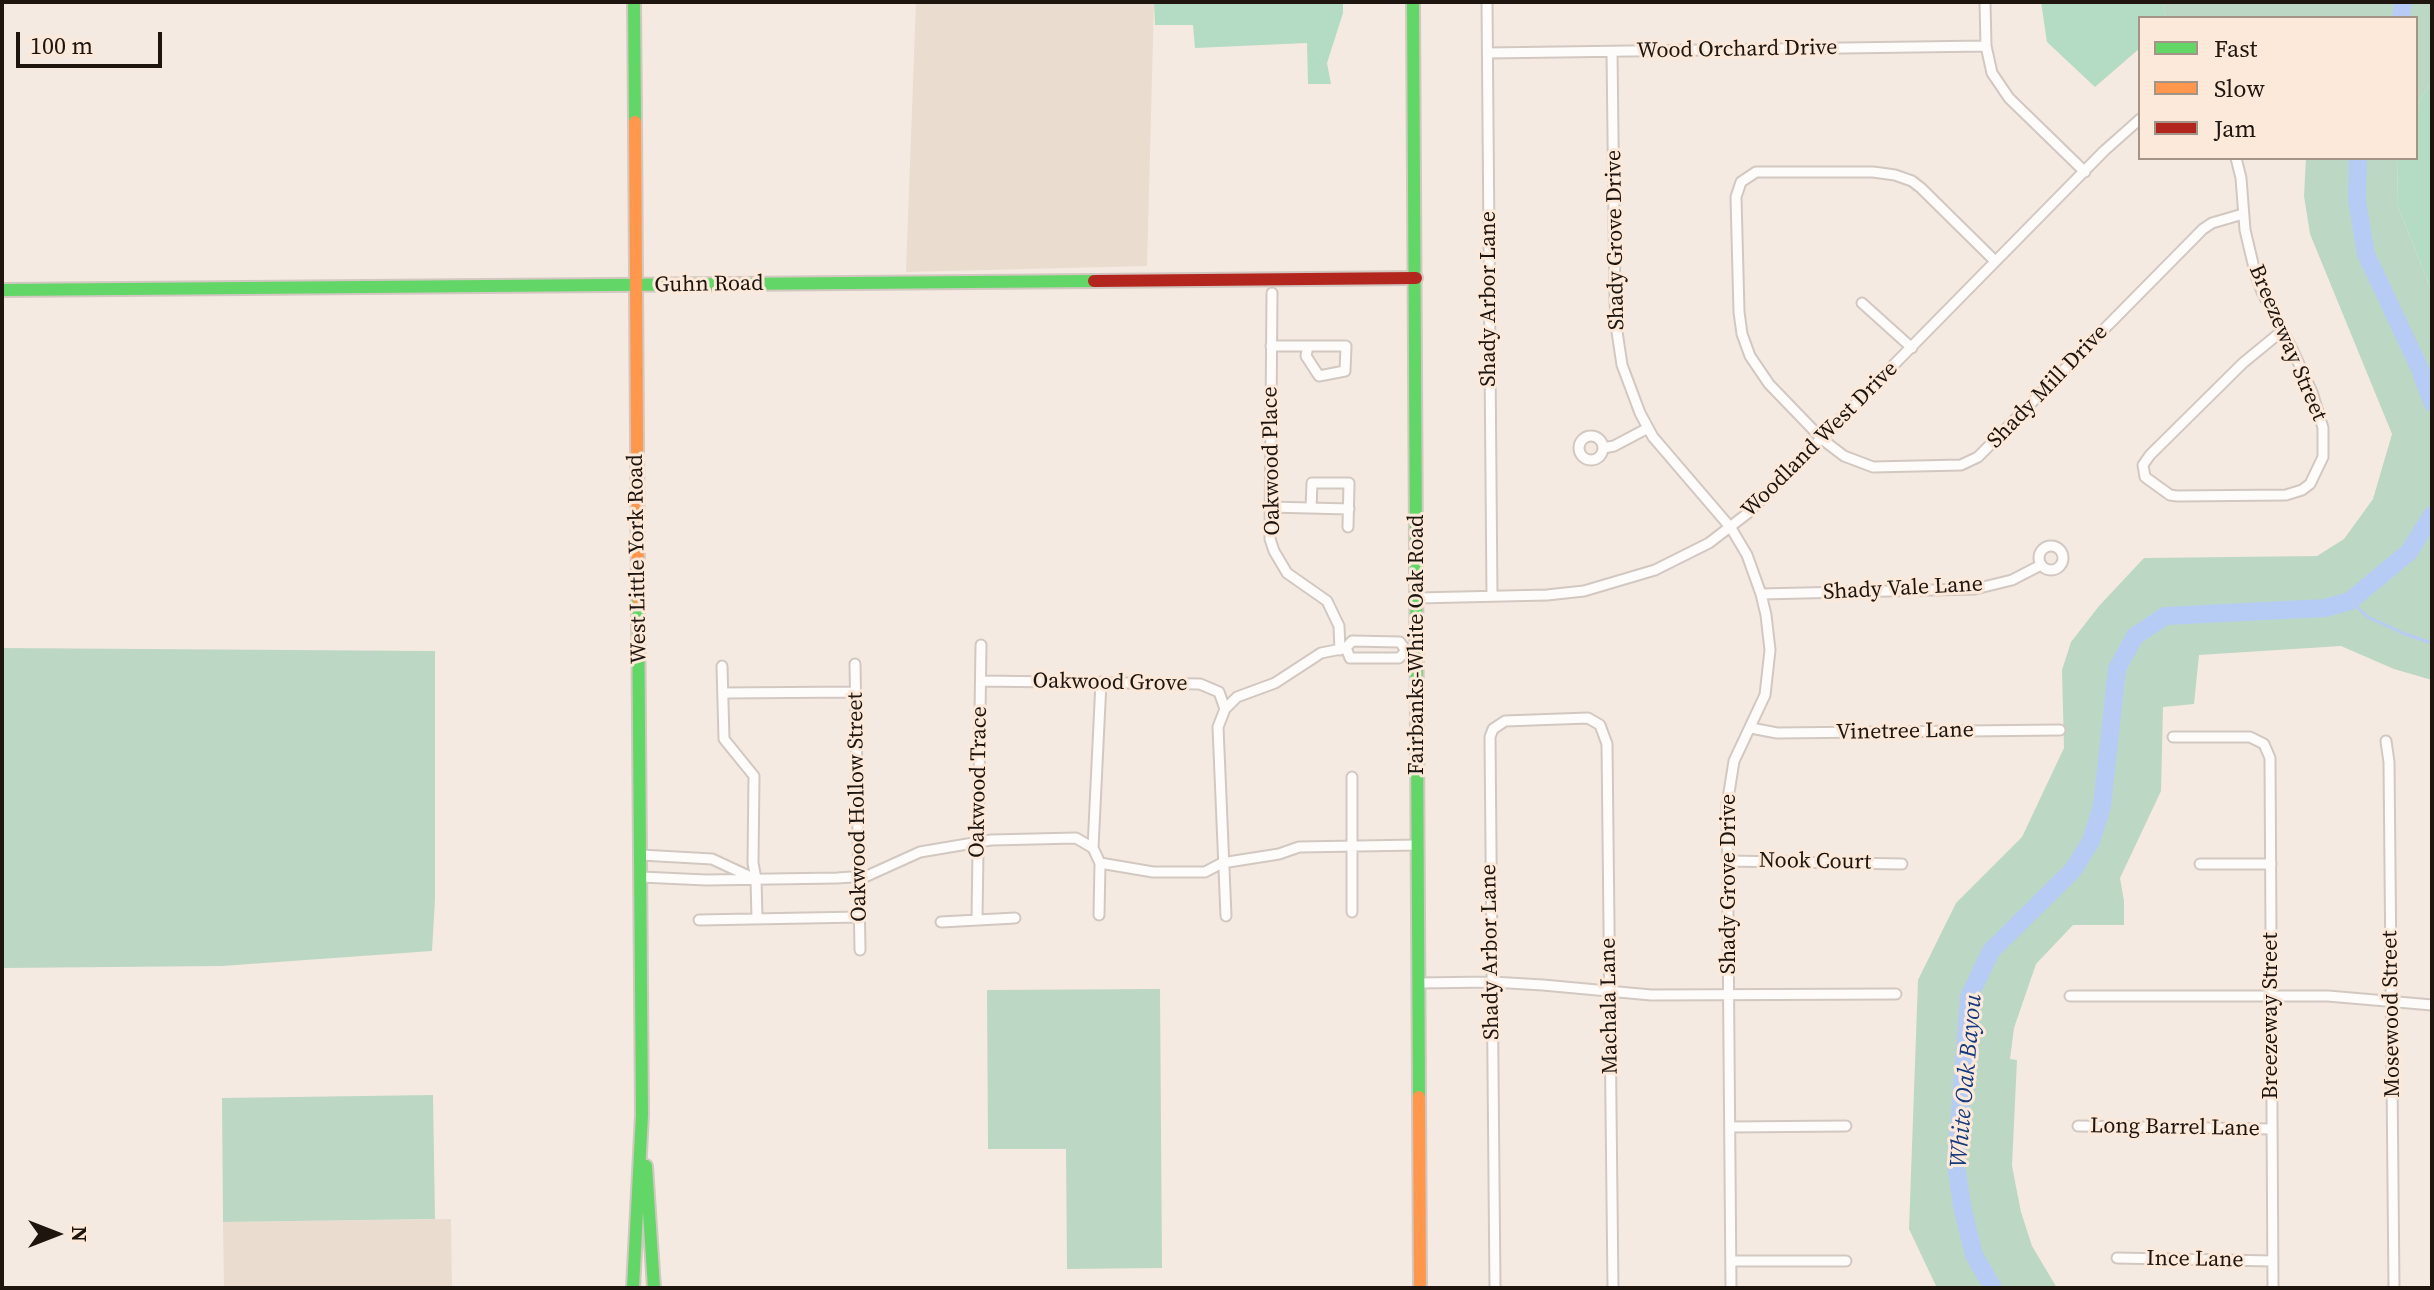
<!DOCTYPE html>
<html>
<head>
<meta charset="utf-8">
<style>
  body { margin:0 }
  #map { position:relative; width:2434px; height:1290px; overflow:hidden; background:#f5eae1; font-family:"Source Serif 4",serif }
  canvas { display:block }
  .frame { position:absolute; inset:0; border:4px solid #1e150f; pointer-events:none }
  .legend { position:absolute; left:2138px; top:16px; width:280px; height:144px; box-sizing:border-box; background:#fde9d9; border:2px solid #a49488; margin:0; padding:10px 14px; list-style:none; font-size:24px; color:#1e150f }
  .legend li { display:flex; align-items:center; gap:16px; height:40px }
  .legend b { width:40px; border:2px solid #a49488 }
  .north { position:absolute; left:16px; top:1194px; width:80px; height:80px; -webkit-text-stroke:6px #fde9d9; paint-order:stroke; rotate:90deg; font-size:22px; font-weight:700; line-height:32px; text-align:center; color:#1e150f }
  .north::after { content:''; display:block; margin:auto; width:28px; height:36px; background:#1e150f; clip-path:polygon(50% 0,100% 100%,50% 72%,0 100%) }
  .scale { position:absolute; left:16px; top:32px; width:146px; height:36px; box-sizing:border-box; border:4px solid #1e150f; border-top:0; padding-left:10px; font-size:24px; line-height:28px; white-space:nowrap; color:#1e150f; -webkit-text-stroke:6px #fde9d9; paint-order:stroke }
</style>
</head>
<body>
<div id="map">
<canvas width="2434" height="1290"></canvas>
<div class="frame"></div>
<ul class="legend">
<li><b style="height:10px;background:#63d668"></b>Fast</li>
<li><b style="height:10px;background:#ff974d"></b>Slow</li>
<li><b style="height:10px;background:#b3261e"></b>Jam</li>
</ul>
<div class="north">N</div>
<div class="scale">100 m</div>
</div>
<script>
const context = document.querySelector('canvas').getContext('2d');
context.lineJoin = 'round';
function paint(path, color) { context.fillStyle = color; context.fill(path, 'evenodd'); }
const shape = rows => new Path2D(rows.map(r => 'M' + r).join(''));
function stroke(path, color, width, dash) { context.strokeStyle = color; context.lineWidth = width; context.lineCap = dash ? 'butt' : 'round'; context.setLineDash(dash || []); context.stroke(path); }
function drawText(font, color, halo, rows, align = 'center') {
  context.font = font + ' "Source Serif 4",serif'; context.lineWidth = 6; context.setLineDash([]); context.textBaseline = 'middle'; context.strokeStyle = halo; context.fillStyle = color; for (const [text, x, y, turn = 0] of rows) {
    context.save(); context.translate(x, y); context.rotate((+turn || 0) * Math.PI / 180); context.textAlign = isNaN(turn) ? turn : align; if (halo) context.strokeText(text, 0, 0); context.fillText(text, 0, 0); context.restore();
  }
}
paint(shape([
  [916,2,1154,2,1147,266,906,272],
  [451,1219,452,1288,224,1288,223,1222]
]), '#eadccf');
paint(shape([
  [2162,2,2432,2,2432,81,2420,99,2417,124,2416,126,2416,18,2166,18],
  [2306,158,2398,158,2397,204,2432,292,2432,680,2394,669,2341,646,2199,655,2194,704,2163,707,2161,791,2120,878,2124,901,2124,925,2073,925,2036,964,2014,1028,2010,1059,2017,1060,2012,1166,2021,1212,2032,1246,2057,1288,1937,1288,1909,1229,1918,980,1956,903,2022,837,2064,748,2062,670,2071,642,2099,606,2144,558,2317,556,2344,539,2373,499,2392,434,2310,234,2304,196],
  [2,648,435,651,435,899,432,951,222,966,2,968],
  [1160,989,1162,1268,1067,1269,1066,1149,988,1149,987,990],
  [433,1095,435,1219,223,1222,222,1098]
]), '#bdd7c5');
paint(shape([
  [1154,2,1343,2,1343,13,1327,63,1331,84,1308,84,1307,43,1195,48,1193,25,1155,25],
  [2041,2,2162,2,2166,18,2140,18,2140,48,2095,87,2047,42],
  [2432,81,2432,292,2397,204,2398,158,2416,158,2416,126,2420,99]
]), '#b4dbc3');
stroke(shape([
  [2350,601,2368,617,2405,634,2432,643]
]), '#b7ccf5', 3);
stroke(shape([
  [2401,18,2403,2],
  [2358,158,2357,201,2366,254,2420,369,2432,402],
  [1993,1288,1974,1255,1962,1206,1956,1164,1969,997,1991,951,2073,870,2091,841,2102,806,2117,669,2135,636,2165,616,2325,608,2350,601,2409,552,2432,515]
]), '#b7ccf5', 18);
const street = shape([
  [1487,2,1492,596],
  [1985,2,1986,46,1992,73,2009,98,2085,172],
  [1612,52,1615,300,1616,325,1622,365,1640,413,1653,437,1731,528,1747,555,1761,594,1766,615,1770,650,1765,695,1734,761,1727,805,1731,1288],
  [1488,53,1986,46],
  [2236,158,2241,178,2245,230,2255,272,2262,292,2292,349,2312,392,2323,428,2323,457,2310,484,2302,490,2286,495,2177,496,2170,495,2145,477,2143,465,2150,455,2243,363,2282,331],
  [1995,261,1921,188,1912,181,1895,175,1873,172,1756,172,1741,182,1736,197,1739,312,1742,334,1750,356,1769,384,1823,440,1844,456,1873,467,1961,465,1978,457,2203,229,2212,223,2243,214],
  [1272,293,1270,539,1274,551,1287,573,1327,601,1339,626,1340,650],
  [1862,303,1912,348],
  [1271,346,1308,346],
  [1308,346,1346,346,1345,371,1319,376,1306,356,1308,346],
  '1579 448a12 12 0 1 1 24 0a12 12 0 1 1-24 0Z',
  [1603,448,1614,446,1648,428],
  [1270,507,1349,509],
  [1311,508,1312,483,1349,483,1348,527],
  '2039 558a12 12 0 1 1 24 0a12 12 0 1 1-24 0Z',
  [1761,594,1975,589,2012,580,2041,565],
  [1417,598,1547,595,1584,591,1655,570,1709,543,1748,513,2104,151,2140,119],
  [1346,648,1350,658,1399,658,1406,651,1410,651],
  [855,664,860,950],
  [722,666,724,739,754,776,753,863,756,879,757,918],
  [982,681,1200,684,1219,692,1225,709],
  [723,693,856,692],
  [1751,728,1777,733,2060,730],
  [2173,737,2250,737,2264,744,2270,758,2273,1288],
  [2386,741,2389,762,2394,1288],
  [641,855,712,859,753,878],
  [1728,861,1902,864],
  [1100,863,1153,872,1205,872,1222,863,1279,854,1299,847,1418,845],
  [2200,864,2271,864],
  [641,877,706,880,837,878,867,876,920,852,991,840,1076,838,1093,848],
  [1352,912,1352,777],
  [1099,915,1100,863,1093,848,1101,682],
  [1226,916,1218,727,1225,709,1237,697,1275,683,1321,653,1346,648,1352,641,1400,642,1406,651],
  [977,919,981,645],
  [699,920,860,917],
  [941,922,1015,918],
  [1419,983,1492,982,1543,985,1651,995,1896,994],
  [2070,996,2328,996,2432,1005],
  [2078,1126,2272,1129],
  [1730,1127,1846,1126],
  [2117,1258,2273,1261],
  [1731,1261,1846,1261],
  [1495,1288,1490,737,1493,729,1505,721,1588,718,1600,725,1607,744,1613,1288]
]);
const fast = shape([
  [634,2,635,122],
  [1413,2,1419,1097],
  [2,290,1094,281],
  [646,1166,654,1288],
  [633,1288,642,1115,638,598]
]);
const slow = shape([
  [635,122,638,598],
  [1419,1097,1420,1288]
]);
const jam = shape([
  [1094,281,1416,278]
]);
stroke(street, '#d2c8c1', 13);
stroke(fast, '#d2c8c1', 16);
stroke(slow, '#d2c8c1', 16);
stroke(jam, '#d2c8c1', 16);
stroke(street, '#fefcfa', 9);
stroke(fast, '#63d668', 12);
stroke(slow, '#ff974d', 12);
stroke(jam, '#b3261e', 12);
drawText('22px', '#1e150f', '#fde9d9', [
  ["Wood Orchard Drive",1737,50,-1],
  ["Shady Grove Drive",1616,240,-91],
  ["Guhn Road",709,285,-1],
  ["Shady Arbor Lane",1489,299,-90],
  ["Breezeway Street",2287,343,67],
  ["Shady Mill Drive",2048,387,-46],
  ["Woodland West Drive",1820,440,-45],
  ["Oakwood Place",1272,461,-91],
  ["West Little York Road",638,559,-91],
  ["Shady Vale Lane",1903,589,-3],
  ["Fairbanks-White Oak Road",1417,645,-90],
  ["Oakwood Grove",1110,683,1],
  ["Vinetree Lane",1905,732,-1],
  ["Oakwood Trace",979,782,-89],
  ["Oakwood Hollow Street",858,807,-91],
  ["Nook Court",1815,862,1],
  ["Shady Grove Drive",1729,884,-90],
  ["Shady Arbor Lane",1491,952,-91],
  ["Machala Lane",1610,1006,-91],
  ["Mosewood Street",2392,1014,-91],
  ["Breezeway Street",2271,1016,-90],
  ["Long Barrel Lane",2175,1128,1],
  ["Ince Lane",2195,1260,1]
]);
drawText('italic 24px', '#153a80', '#fde9d9', [
  ["White Oak Bayou",1967,1081,-85]
]);
</script>
</body>
</html>
